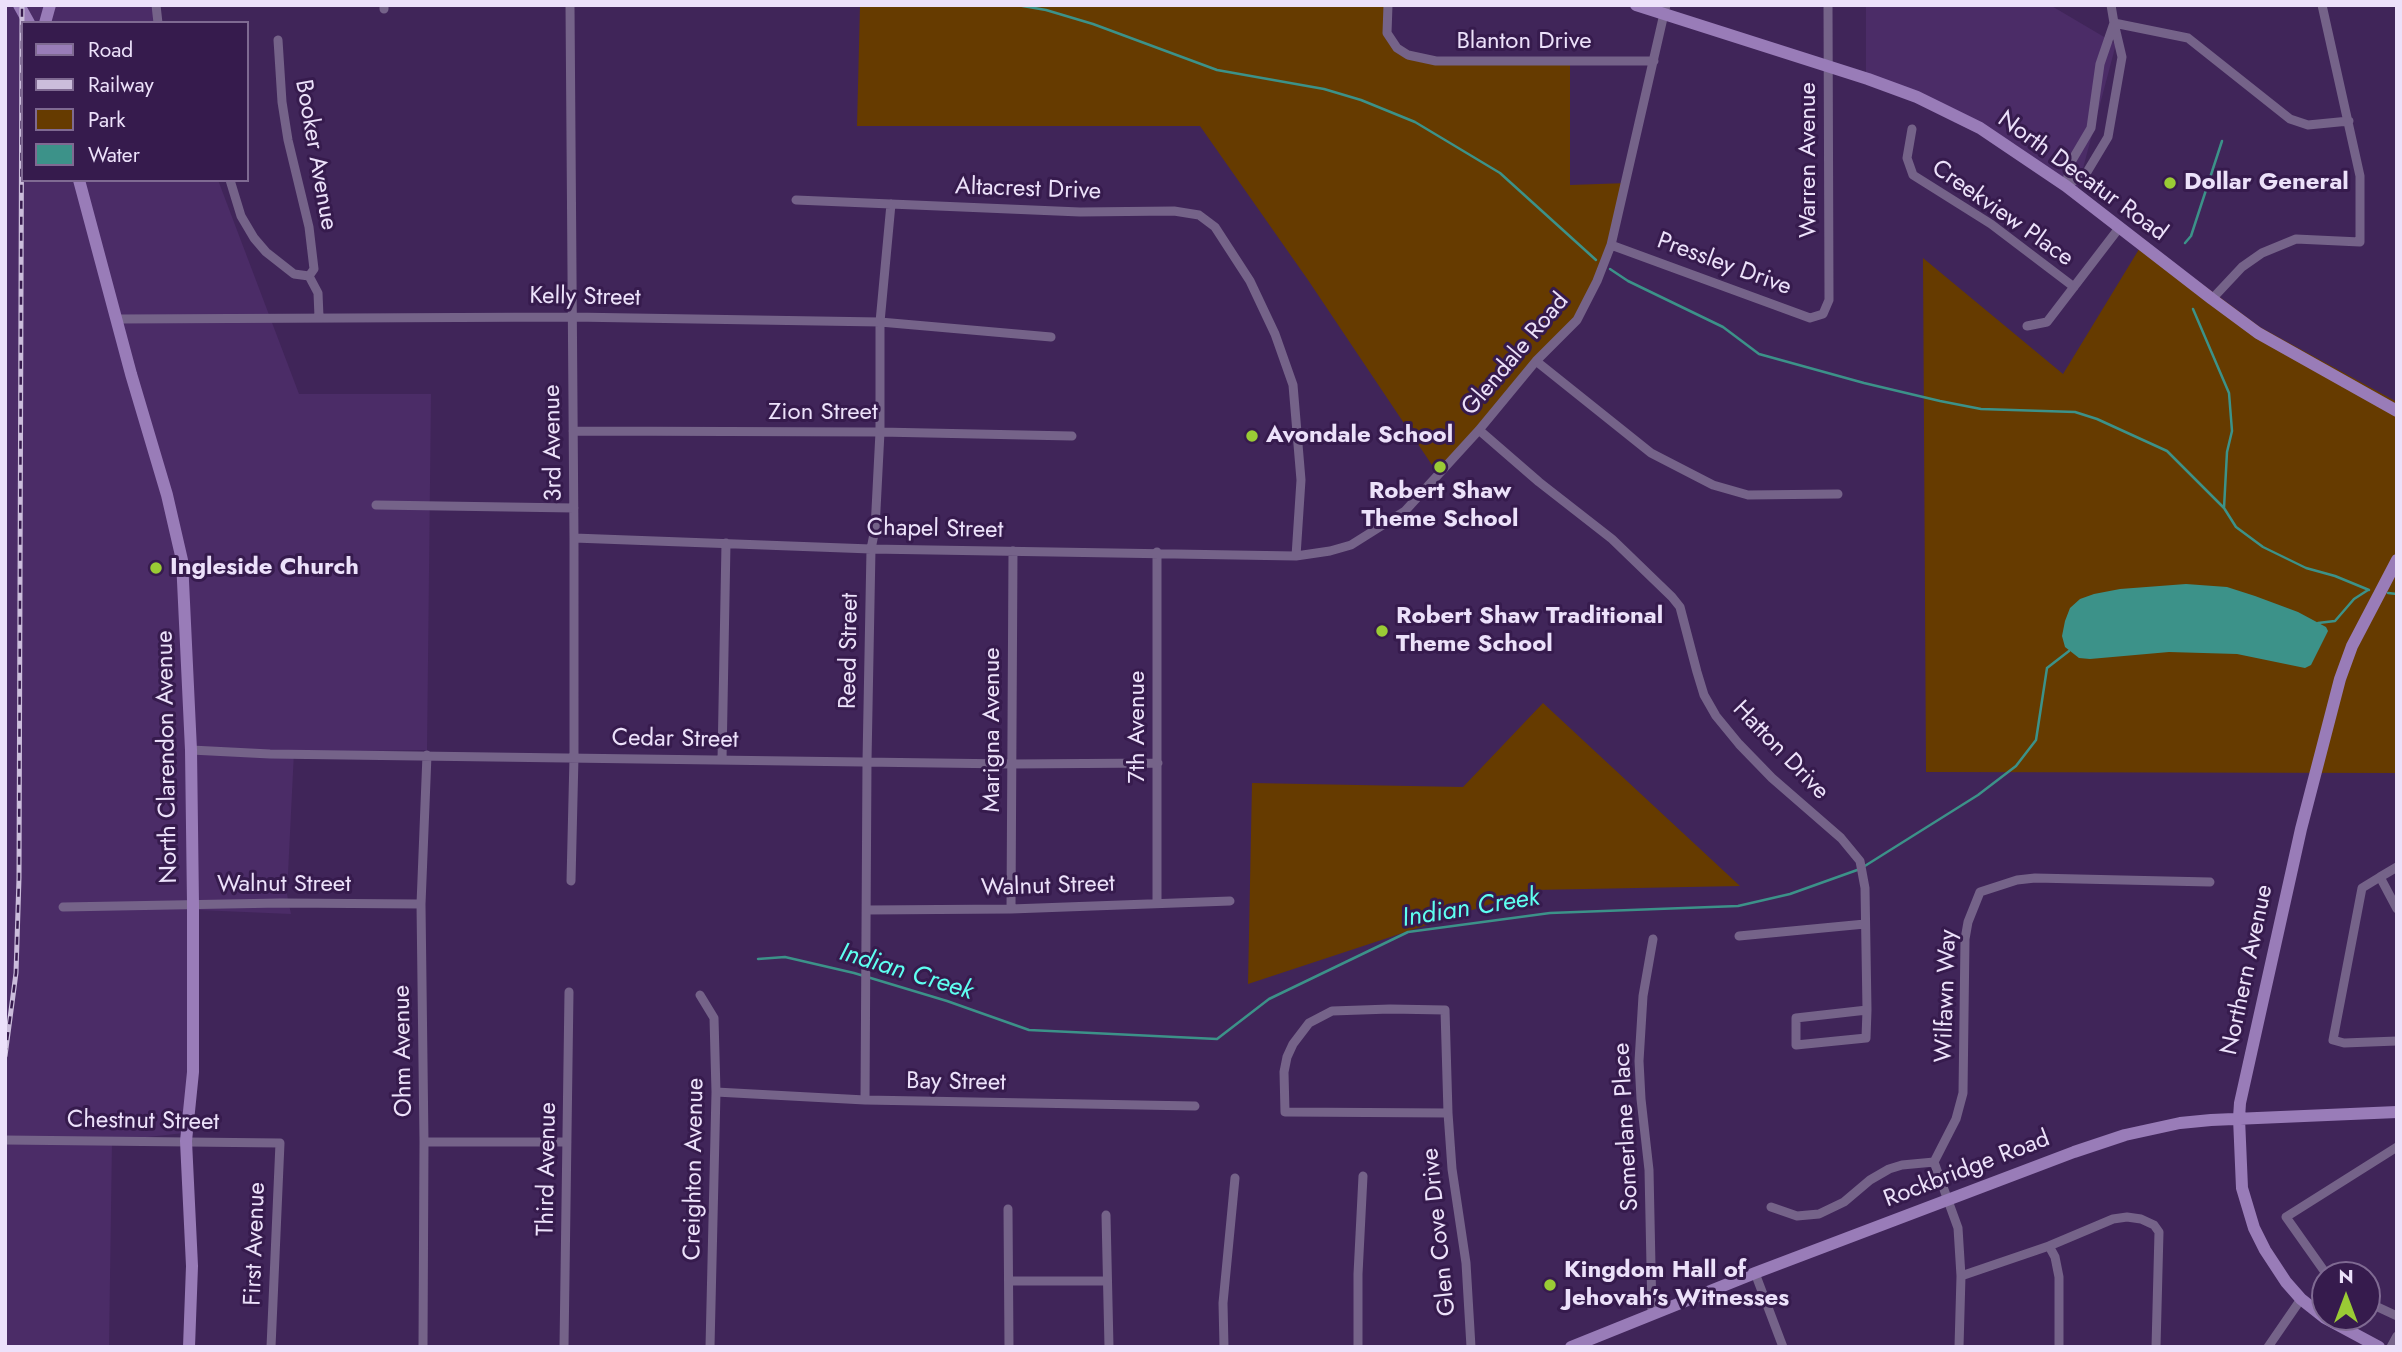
<!DOCTYPE html>
<html>
<head>
<meta charset="utf-8">
<style>
  body { margin:0 }
  #map { position:relative; width:2402px; height:1352px; overflow:hidden; background:#402559; font-family:Jost,sans-serif }
  canvas { display:block }
  .frame { position:absolute; inset:0; border:7px solid #ece1fa; pointer-events:none }
  .legend { position:absolute; left:21px; top:21px; width:228px; height:161px; box-sizing:border-box; background:#361b4d; border:2px solid #7f6a92; margin:0; padding:9px 12px; list-style:none; font-size:21px; color:#ece1fa }
  .legend li { display:flex; align-items:center; gap:14px; height:35px }
  .legend b { width:35px; border:2px solid #7f6a92 }
  .north { position:absolute; left:2311px; top:1261px; width:70px; height:70px; box-sizing:border-box; background:#361b4d; border:2px solid #7f6a92; border-radius:50%; rotate:0deg; font-size:19px; font-weight:700; line-height:28px; text-align:center; color:#ece1fa }
  .north::after { content:''; display:block; margin:auto; width:24px; height:32px; background:#9acb35; clip-path:polygon(50% 0,100% 100%,50% 72%,0 100%) }
</style>
</head>
<body>
<div id="map">
<canvas width="2402" height="1352"></canvas>
<div class="frame"></div>
<ul class="legend">
<li><b style="height:9px;background:#997cb8"></b>Road</li>
<li><b style="height:9px;background:#cbbddb"></b>Railway</li>
<li><b style="height:19px;background:#663b00"></b>Park</li>
<li><b style="height:19px;background:#3c9289"></b>Water</li>
</ul>
<div class="north">N</div>
</div>
<script>
const context = document.querySelector('canvas').getContext('2d');
context.lineJoin = 'round';
function paint(path, color) { context.fillStyle = color; context.fill(path, 'evenodd'); }
const shape = rows => new Path2D(rows.map(r => 'M' + r).join(''));
function stroke(path, color, width, dash) { context.strokeStyle = color; context.lineWidth = width; context.lineCap = dash ? 'butt' : 'round'; context.setLineDash(dash || []); context.stroke(path); }
function drawText(font, color, halo, rows, align = 'center') {
  context.font = font + ' Jost,sans-serif'; context.lineWidth = 6; context.setLineDash([]); context.textBaseline = 'middle'; context.strokeStyle = halo; context.fillStyle = color; for (const [text, x, y, turn = 0] of rows) {
    context.save(); context.translate(x, y); context.rotate((+turn || 0) * Math.PI / 180); context.textAlign = isNaN(turn) ? turn : align; if (halo) context.strokeText(text, 0, 0); context.fillText(text, 0, 0); context.restore();
  }
}
paint(shape([
  [5,5,151,5,157,23,23,23,23,180,218,180,299,394,431,394,427,750,294,752,287,894,291,914,198,910,193,1132,112,1141,109,1347,5,1347],
  [1866,5,2050,5,2116,44,2077,191,2016,145,1923,93,1866,74]
]), '#4b2c67');
paint(shape([
  [860,5,1385,5,1392,41,1425,60,1570,64,1570,185,1628,183,1606,266,1570,327,1438,474,1308,280,1200,126,857,126],
  [2144,241,2260,327,2397,402,2397,773,1926,772,1923,258,2063,374],
  [1543,703,1740,886,1533,890,1248,984,1252,783,1463,787]
]), '#663b00');
paint(shape([
  [2186,584,2227,587,2255,596,2298,612,2326,627,2328,631,2311,665,2305,668,2237,654,2169,652,2090,659,2079,658,2065,647,2062,636,2065,621,2070,608,2080,599,2094,594,2120,589]
]), '#3c9289');
stroke(shape([
  [1017,5,1046,10,1093,24,1217,70,1324,89,1361,100,1415,122,1500,173,1596,260],
  [2185,243,2191,236,2222,141],
  [1610,269,1628,281,1723,327,1759,354,1864,383,1940,401,1981,409,2075,412,2097,419,2167,451,2224,508,2236,527,2263,547,2306,568,2335,576,2369,590],
  [2193,309,2229,393,2232,431,2227,452,2224,508],
  [2388,593,2397,594],
  [2318,623,2335,621,2354,599,2368,590],
  [758,959,785,957,854,973,947,1001,1029,1030,1217,1039,1269,999,1408,932,1550,913,1738,906,1790,894,1860,869,1978,795,2016,766,2036,740,2047,668,2069,651]
]), '#3c9289', 2.5);
stroke(shape([
  [156,5,158,23],
  [384,5,384,9],
  [570,5,574,538,574,757,571,881],
  [1388,5,1387,33,1397,48,1408,55,1436,61,1654,61],
  [2111,5,2114,23,2188,38,2290,119,2308,125,2349,121],
  [2114,23,2122,57,2108,137,2087,172,2066,186,2071,162,2091,128,2100,64,2114,23],
  [278,40,282,102,288,140,309,227,314,269,309,276],
  [1912,129,1907,158,1913,175,1991,224,2074,287],
  [230,180,241,216,254,238,266,252,294,274,309,276,318,293,319,317],
  [796,200,1080,212,1174,211,1199,215,1215,227,1250,281,1275,334,1293,385,1301,480,1296,556],
  [1611,245,1810,318,1823,314,1829,300,1828,5],
  [2212,299,2242,267,2262,253,2296,239,2360,242,2360,176,2322,5],
  [118,319,572,317,880,322,1051,337],
  [2027,326,2047,322,2119,228],
  [1536,361,1651,453,1713,485,1748,495,1838,494],
  [1479,430,1539,482,1612,539,1672,597,1680,607,1697,672,1704,695,1716,716,1739,744,1772,778,1841,838,1860,861,1865,888,1867,1010,1866,1038,1796,1045,1796,1018,1867,1010],
  [573,431,880,432,1072,436],
  [376,505,574,508],
  [574,538,871,549,1296,556,1330,551,1351,545,1405,511,1479,430,1536,361,1577,320,1597,281,1611,245,1666,5],
  [1157,552,1157,903],
  [191,750,270,754,1011,764,1158,763],
  [722,760,726,543],
  [2397,867,2380,877,2397,909],
  [2380,877,2362,888,2333,1040,2344,1043,2397,1041],
  [63,907,281,903,421,904],
  [1011,909,1013,551],
  [867,910,1011,909,1230,901],
  [1739,936,1865,924],
  [700,995,714,1018,716,1092,710,1347],
  [1390,1009,1445,1010,1448,1113,1285,1112,1284,1072,1287,1057,1293,1044,1309,1023,1332,1011,1390,1009],
  [716,1092,865,1100,1195,1106],
  [865,1100,867,761,871,549,875,529,880,432,880,322,891,204],
  [1448,1113,1452,1169,1466,1263,1471,1347],
  [5,1140,280,1143,271,1347],
  [424,1142,567,1142],
  [1771,1207,1797,1216,1819,1214,1844,1202,1870,1180,1889,1169,1902,1165,1934,1162],
  [1008,1209,1009,1347],
  [1106,1215,1109,1347],
  [2049,1246,2055,1257,2059,1277,2059,1347],
  [1755,1273,1783,1347],
  [2327,1275,2286,1217,2397,1147],
  [1961,1276,2049,1246,2113,1219,2127,1217,2141,1219,2154,1225,2159,1232,2156,1347],
  [1009,1281,1107,1281],
  [2367,1302,2397,1316],
  [1652,1314,1649,1170,1641,1099,1639,1061,1643,996,1653,939],
  [423,1347,424,1142,421,904,427,755],
  [564,1347,569,992],
  [1224,1347,1223,1303,1235,1178],
  [1358,1347,1358,1274,1363,1176],
  [1959,1347,1961,1276,1958,1228,1934,1162,1956,1119,1963,1093,1965,939,1968,922,1980,892,2017,880,2035,878,2210,882],
  [2268,1347,2301,1299],
  [2391,1347,2397,1336]
]), '#756389', 9);
stroke(shape([
  [19,5,29,23],
  [1636,5,1868,79,1917,97,1980,128,2066,186,2212,299,2258,333,2397,411],
  [45,23,50,5],
  [79,180,131,374,167,495,182,560,191,750,193,904,193,1072,186,1141,192,1266,189,1347],
  [1571,1347,1755,1273,2074,1152,2125,1135,2180,1123,2211,1120,2397,1112],
  [2379,1347,2325,1318,2301,1299,2286,1282,2265,1250,2254,1228,2242,1188,2239,1118,2240,1103,2301,829,2340,679,2352,646,2397,560]
]), '#997cb8', 12);
const rail = shape([
  [5,1056,16,973,19,878,22,5]
]);
stroke(rail, '#cbbddb', 5);
stroke(rail, '#361b4d', 2.5, [8]);
for (const [x, y, r, color] of [
  [2170,183,7,"#9acb35"],
  [1252,436,7,"#9acb35"],
  [1440,467,7,"#9acb35"],
  [156,568,7,"#9acb35"],
  [1382,631,7,"#9acb35"],
  [1550,1285,7,"#9acb35"]
]) { const dot = new Path2D(); dot.arc(x, y, r, 0, 2 * Math.PI); context.fillStyle = color; context.fill(dot); stroke(dot, '#361b4d', 2.5); }
drawText('24px', '#ece1fa', '#361b4d', [
  ["Blanton Drive",1524,42],
  ["Booker Avenue",315,155,80],
  ["Warren Avenue",1809,160,-90],
  ["North Decatur Road",2082,177,36],
  ["Altacrest Drive",1028,190,2],
  ["Creekview Place",2002,214,35],
  ["Pressley Drive",1724,265,20],
  ["Kelly Street",585,298,1],
  ["Glendale Road",1516,355,-50],
  ["Zion Street",823,413],
  ["3rd Avenue",554,443,-91],
  ["Chapel Street",935,530,1],
  ["Reed Street",850,651,-89],
  ["7th Avenue",1138,727,-90],
  ["Marigna Avenue",993,730,-90],
  ["Cedar Street",675,740,1],
  ["Hatton Drive",1780,751,46],
  ["North Clarendon Avenue",168,757,-91],
  ["Walnut Street",284,885],
  ["Walnut Street",1048,887,-2],
  ["Northern Avenue",2248,970,-78],
  ["Wilfawn Way",1947,996,-88],
  ["Ohm Avenue",404,1051,-91],
  ["Bay Street",956,1083,1],
  ["Chestnut Street",143,1122,1],
  ["Somerlane Place",1627,1127,-93],
  ["Third Avenue",548,1169,-89],
  ["Creighton Avenue",695,1169,-89],
  ["Rockbridge Road",1967,1170,-21],
  ["Glen Cove Drive",1440,1232,-96],
  ["First Avenue",256,1244,-88]
]);
drawText('bold 24px', '#ece1fa', '#361b4d', [
  ["Dollar General",2184,183],
  ["Avondale School",1266,436],
  ["Robert Shaw",1440,492,"center"],
  ["Theme School",1440,520,"center"],
  ["Ingleside Church",170,568],
  ["Robert Shaw Traditional",1396,617],
  ["Theme School",1396,645],
  ["Kingdom Hall of",1564,1271],
  ["Jehovah’s Witnesses",1564,1299]
], 'left');
drawText('italic 26px', '#5efff0', '#361b4d', [
  ["Indian Creek",1471,909,-9],
  ["Indian Creek",906,973,17]
]);
</script>
</body>
</html>
